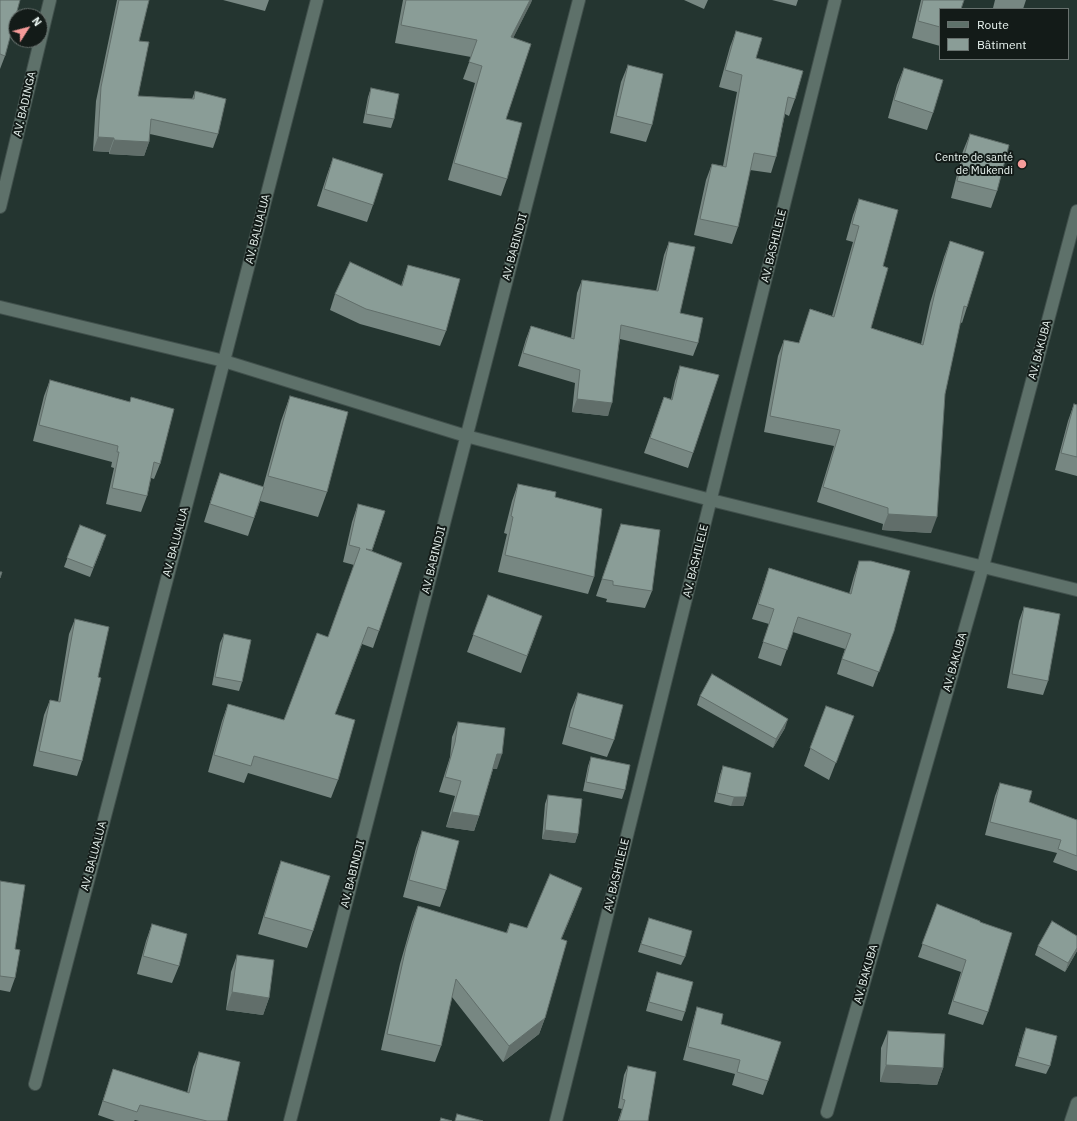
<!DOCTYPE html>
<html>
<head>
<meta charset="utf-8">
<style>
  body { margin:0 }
  #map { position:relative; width:1077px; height:1121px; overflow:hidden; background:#243530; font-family:"IBM Plex Sans",sans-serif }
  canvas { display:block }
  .legend { position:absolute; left:939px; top:8px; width:130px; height:52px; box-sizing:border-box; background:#131b18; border:1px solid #69726f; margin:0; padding:5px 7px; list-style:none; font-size:12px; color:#eaf5f1 }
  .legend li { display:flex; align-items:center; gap:8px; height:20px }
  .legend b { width:20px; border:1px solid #69726f }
  .north { position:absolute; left:8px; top:8px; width:40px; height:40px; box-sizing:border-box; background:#131b18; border:1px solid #69726f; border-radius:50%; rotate:54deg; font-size:11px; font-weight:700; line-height:16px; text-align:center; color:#eaf5f1 }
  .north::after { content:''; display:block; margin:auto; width:14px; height:18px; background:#f59b99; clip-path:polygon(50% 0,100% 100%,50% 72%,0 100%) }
</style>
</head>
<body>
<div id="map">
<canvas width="1077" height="1121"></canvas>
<ul class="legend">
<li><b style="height:5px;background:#5e716a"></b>Route</li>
<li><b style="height:11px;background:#8a9d97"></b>Bâtiment</li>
</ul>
<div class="north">N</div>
</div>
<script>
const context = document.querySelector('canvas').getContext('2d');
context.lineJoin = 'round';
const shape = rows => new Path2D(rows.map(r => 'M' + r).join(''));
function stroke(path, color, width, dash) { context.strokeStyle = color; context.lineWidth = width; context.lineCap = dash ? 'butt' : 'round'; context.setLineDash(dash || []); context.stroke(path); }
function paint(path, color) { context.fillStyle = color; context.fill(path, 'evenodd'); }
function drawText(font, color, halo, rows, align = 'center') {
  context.font = font + ' "IBM Plex Sans",sans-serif'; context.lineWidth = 4; context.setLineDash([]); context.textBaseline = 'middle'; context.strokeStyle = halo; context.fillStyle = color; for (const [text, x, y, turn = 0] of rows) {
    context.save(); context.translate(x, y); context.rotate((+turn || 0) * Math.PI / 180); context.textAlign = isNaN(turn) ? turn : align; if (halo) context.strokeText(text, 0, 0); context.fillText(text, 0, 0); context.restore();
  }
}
const street = shape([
  [0,207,50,0],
  [0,307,224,361,466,436,711,500,1077,590],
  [35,1084,224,361,317,0],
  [827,1112,983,566,1077,211],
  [290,1121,579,0],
  [556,1121,835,0],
  [1071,1121,1077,1103]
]);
stroke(street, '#41504c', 14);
stroke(street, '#5e716a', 12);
paint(shape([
  [0,0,5,56,0,69],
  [117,0,149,0,139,41,138,96,192,99,195,91,218,134,213,148,150,134,149,142,144,156,109,154,109,152,93,151,96,101],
  [223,0,269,0,265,11],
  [403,0,532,0,513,38,506,119,507,179,501,196,448,180,475,83,463,79,471,57,395,43],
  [684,0,708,0,704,9],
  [772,0,798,0,796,6],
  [921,0,964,0,940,9,940,46,912,38],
  [995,0,1026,0,1023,9,998,9,993,8],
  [736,31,756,58,795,99,789,116,785,114,776,157,771,173,750,170,738,227,732,244,694,235,706,180,712,164,723,166,737,92,719,87,730,47],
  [628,65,652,125,646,142,610,133,621,82],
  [904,68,933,113,927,130,888,118,897,85],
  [371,88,394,119,391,128,363,123,368,97],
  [970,134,997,191,991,208,951,198,963,151],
  [333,158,373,205,367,222,317,206,327,175],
  [859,199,883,266,871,328,921,344,930,303,944,257,950,241,967,307,962,323,960,322,945,394,931,533,882,530,883,524,817,502,834,446,764,432,778,356,784,340,799,343,810,309,832,316,853,242,846,240,853,215],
  [669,242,680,313,698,343,693,356,620,339,608,416,572,412,575,383,518,366,526,339,531,326,571,338,577,293,582,280,656,291,664,255],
  [408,265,446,331,440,346,360,324,330,310,335,294,401,286],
  [680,366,693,453,688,468,644,453,664,397,671,399,675,381],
  [50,380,130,402,131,397,160,464,154,479,151,478,147,496,141,512,106,504,114,468,111,467,112,462,33,441,44,396],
  [290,396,327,492,318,517,260,501,248,536,204,522,214,490,220,473,263,487,281,421],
  [1074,404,1077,405,1077,476,1055,470,1068,421],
  [518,484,594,577,588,594,498,572,507,534,504,533,512,501],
  [358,504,385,511,372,551,379,631,373,648,362,644,335,714,338,780,331,798,248,773,244,783,208,772,222,721,228,704,284,720,328,637,354,565,343,562,352,522],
  [621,524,652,591,645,608,606,602,607,599,596,596],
  [80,525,103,544,90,577,64,567],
  [859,561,894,631,873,687,837,674,845,649,793,632,781,666,758,658,769,624,752,619,769,568,849,594,854,576],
  [488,595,536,633,521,673,467,652],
  [1024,607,1048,681,1043,695,1007,688,1019,621],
  [75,619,98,677,82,761,77,776,33,766,44,715,50,700,58,702,69,634],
  [224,634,242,682,239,691,212,685,220,643],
  [578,693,614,740,607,757,562,744,571,710],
  [700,696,785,728,773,748,697,705],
  [826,706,854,716,829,780,804,766],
  [458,722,497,769,493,769,479,816,474,831,446,827,455,796,439,792,450,757,452,737],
  [591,757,625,790,622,799,583,791,588,766],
  [723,766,746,797,743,806,731,806,714,802,720,775],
  [1000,783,1029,802,1077,820,1077,871,1053,862,1057,853,985,835,995,796],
  [548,795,578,834,575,843,542,839,545,804],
  [422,831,446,890,440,907,403,897,416,848],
  [281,861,313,931,307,948,258,934,275,878],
  [0,881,15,949,15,978,10,992,0,990],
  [576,904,561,939,545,1018,539,1034,503,1062,452,997,441,1046,435,1062,381,1050,400,964,412,922,418,906,506,933,510,923,527,928],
  [937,904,980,922,988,1012,983,1025,948,1014,961,972,918,957],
  [649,918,685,957,681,965,638,952],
  [152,924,179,966,172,983,137,974,146,941],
  [1038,946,1077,951,1065,972,1035,955],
  [237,955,269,998,263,1015,226,1010,231,972],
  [657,972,685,1012,682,1021,646,1011,654,981],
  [697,1007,721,1024,768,1081,763,1095,732,1085,735,1074,683,1060,693,1021],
  [1026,1028,1050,1066,1046,1074,1015,1066,1023,1036],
  [888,1031,943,1068,937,1085,880,1082,881,1048],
  [199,1052,227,1121,139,1121,135,1120,134,1121,115,1121,98,1115,113,1069,187,1093,193,1067],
  [628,1066,648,1121,618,1121,622,1109,618,1108,624,1075]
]), '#778782');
paint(shape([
  [530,0,532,0,531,3,505,54,511,37],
  [98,137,114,138,109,152,93,151],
  [114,140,149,142,144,156,109,154],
  [577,399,612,403,608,416,572,412],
  [888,514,937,517,931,533,882,530],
  [788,719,785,728,773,748,776,739],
  [497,754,502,754,497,769,492,769],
  [734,797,746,797,743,806,731,806],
  [452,812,479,816,474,831,446,827],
  [545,830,578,834,575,843,542,839],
  [582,888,576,904,555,955,561,939],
  [1077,948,1077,951,1065,972,1068,963],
  [232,992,269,998,263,1015,226,1010],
  [545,1018,539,1034,503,1062,509,1046],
  [886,1065,943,1068,937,1085,880,1082]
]), '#616e6a');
const building = shape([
  [0,0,20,0,5,56,0,54,0,0],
  [119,0,149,0,139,41,149,42,138,96,194,99,195,91,226,99,218,134,151,119,149,142,114,140,114,138,98,137,101,87,119,0],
  [406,0,530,0,511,37,531,44,506,119,522,123,507,179,454,163,482,66,469,62,477,40,401,25,406,0],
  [923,0,964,0,961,9,940,9,940,27,918,21,923,0],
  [736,31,762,38,756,58,803,71,795,99,788,97,776,157,754,153,738,227,700,219,712,164,726,167,742,75,725,70,736,31],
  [628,65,663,74,652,125,616,116,628,65],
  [904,68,943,80,933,113,894,100,904,68],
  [371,88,399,94,394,119,366,114,371,88],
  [970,134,1009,145,997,191,957,181,970,134],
  [333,158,383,174,373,205,324,189,333,158],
  [859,199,898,210,883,266,888,268,871,328,923,345,936,288,950,241,984,252,967,307,964,306,945,394,937,517,888,514,888,508,823,487,840,430,770,416,784,340,799,343,810,309,834,317,859,226,852,224,859,199],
  [669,242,695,247,680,313,703,318,698,343,621,325,612,403,577,399,580,370,523,353,531,326,574,339,582,280,658,291,669,242],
  [350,262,402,286,408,265,460,279,446,331,366,309,335,294,350,262],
  [680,366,719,375,693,453,650,438,664,397,672,400,680,366],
  [50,380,130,402,131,397,174,409,160,464,154,462,147,496,112,488,119,452,117,452,118,446,39,425,50,380],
  [290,396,348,412,327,492,268,476,290,396],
  [1074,404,1077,405,1077,457,1061,453,1074,404],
  [220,473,264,487,254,518,210,504,220,473],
  [518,484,556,492,555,497,602,509,594,577,505,555,513,517,511,516,518,484],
  [358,504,385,511,372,550,366,549,402,563,379,631,368,627,335,714,355,720,338,780,254,756,251,766,214,755,228,704,284,720,317,633,328,637,360,548,349,545,358,504],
  [621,524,660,530,652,591,613,585,613,581,602,579,621,524],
  [80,525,106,535,93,568,67,558,80,525],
  [859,561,871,561,910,571,894,631,879,672,842,659,851,634,798,617,787,650,763,642,774,609,758,604,769,568,851,594,859,561],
  [0,572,2,572,0,578,0,572],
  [488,595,542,616,527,656,473,635,488,595],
  [1024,607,1060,614,1048,681,1012,674,1024,607],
  [75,619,109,627,98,677,101,678,82,761,39,751,50,700,60,702,75,619],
  [224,634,251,640,242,682,215,677,224,634],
  [712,674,788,719,776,739,700,696,712,674],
  [578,693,623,705,614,740,569,727,578,693],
  [826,706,854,716,836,763,810,748,826,706],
  [458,722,505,728,502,754,497,754,479,816,452,812,461,781,445,777,455,742,458,722],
  [591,757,630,765,625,790,586,782,591,757],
  [723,766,751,773,746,797,734,797,717,793,723,766],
  [1000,783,1032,791,1029,802,1077,820,1077,856,1058,849,1061,840,990,822,1000,783],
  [548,795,582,799,578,834,545,830,548,795],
  [422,831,459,841,446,890,409,880,422,831],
  [281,861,330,876,313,931,264,917,281,861],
  [550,874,582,888,561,939,567,941,545,1018,509,1046,456,979,441,1046,387,1034,406,947,418,906,507,933,510,923,527,928,550,874],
  [0,881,25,885,15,949,20,950,15,978,0,976,0,881],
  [937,904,980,921,980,922,1012,933,988,1012,953,1001,966,960,922,944,937,904],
  [649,918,692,931,685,957,641,944,649,918],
  [1052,921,1077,936,1077,948,1068,963,1038,946,1052,921],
  [152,924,187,934,179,966,143,956,152,924],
  [237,955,274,960,269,998,232,992,237,955],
  [657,972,693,982,685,1012,649,1002,657,972],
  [697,1007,723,1014,721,1024,781,1042,768,1081,737,1072,740,1060,688,1047,697,1007],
  [1026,1028,1057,1036,1050,1066,1018,1057,1026,1028],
  [888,1031,945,1034,943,1068,886,1065,888,1031],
  [199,1052,240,1062,227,1121,207,1121,140,1105,137,1112,103,1101,113,1069,189,1093,199,1052],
  [628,1066,656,1072,648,1121,619,1121,625,1100,622,1099,628,1066],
  [457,1114,483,1121,455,1121,457,1114],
  [441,1118,452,1121,440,1121,441,1118]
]);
paint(building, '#8a9d97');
stroke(building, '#616e6a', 1);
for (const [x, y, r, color] of [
  [1022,164,5,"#f59b99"]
]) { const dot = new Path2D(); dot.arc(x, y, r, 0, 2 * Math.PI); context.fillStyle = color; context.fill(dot); stroke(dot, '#131b18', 1.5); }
drawText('11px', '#eaf5f1', '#131b18', [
  ["AV. BADINGA",25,104,-77],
  ["AV. BALUALUA",258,229,-76],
  ["AV. BASHILELE",774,246,-76],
  ["AV. BABINDJI",515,247,-75],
  ["AV. BAKUBA",1040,350,-75],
  ["AV. BALUALUA",176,542,-75],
  ["AV. BABINDJI",434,560,-76],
  ["AV. BASHILELE",696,561,-76],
  ["AV. BAKUBA",955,662,-74],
  ["AV. BALUALUA",94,856,-75],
  ["AV. BABINDJI",353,874,-76],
  ["AV. BASHILELE",617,875,-76],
  ["AV. BAKUBA",866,974,-74]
]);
drawText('11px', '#eaf5f1', '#131b18', [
  ["Centre de santé",1013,158],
  ["de Mukendi",1013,171]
], 'right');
</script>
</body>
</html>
